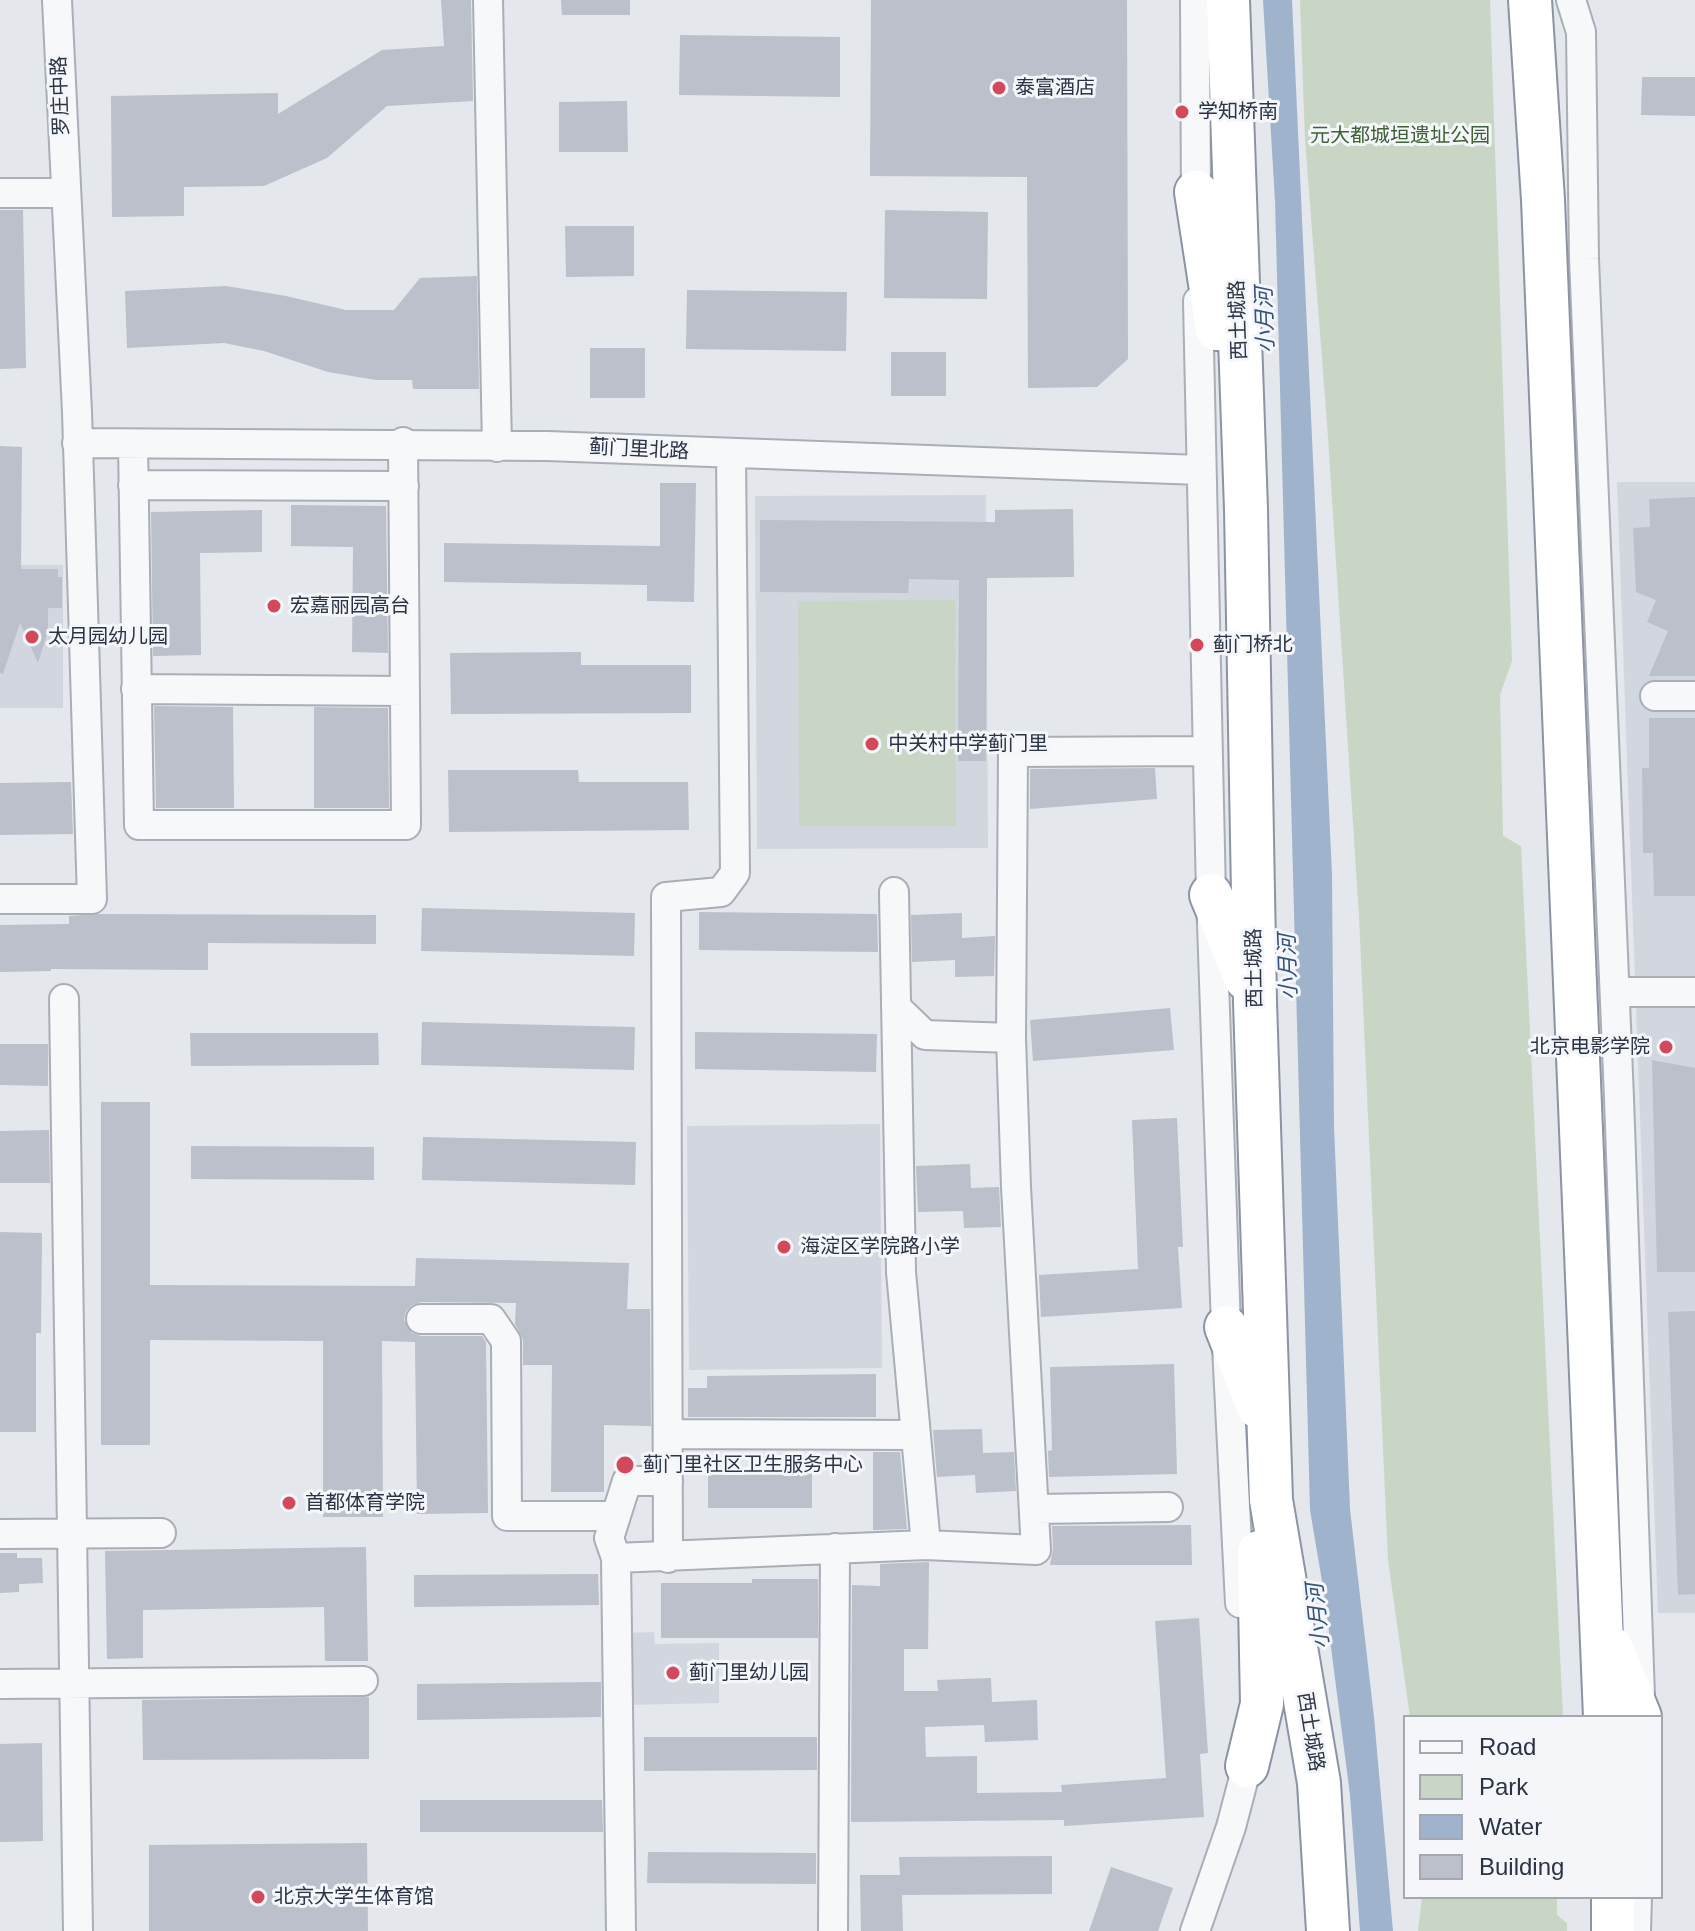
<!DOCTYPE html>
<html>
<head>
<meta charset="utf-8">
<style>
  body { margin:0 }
  #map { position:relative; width:1695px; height:1931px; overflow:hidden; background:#e4e7ec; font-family:Helvetica,sans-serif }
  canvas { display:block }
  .legend { position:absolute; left:1403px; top:1715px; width:260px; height:184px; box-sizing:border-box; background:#f4f6f9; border:2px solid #a4a8b1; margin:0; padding:10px 14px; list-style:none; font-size:24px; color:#2b3445 }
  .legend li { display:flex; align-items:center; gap:16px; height:40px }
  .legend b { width:40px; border:2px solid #a4a8b1 }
</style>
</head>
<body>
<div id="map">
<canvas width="1695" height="1931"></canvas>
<ul class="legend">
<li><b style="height:10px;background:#f7f8fa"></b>Road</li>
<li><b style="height:22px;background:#c9d6c5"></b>Park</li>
<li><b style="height:22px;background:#9fb4cc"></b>Water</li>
<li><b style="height:22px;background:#bbc0ca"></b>Building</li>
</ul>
</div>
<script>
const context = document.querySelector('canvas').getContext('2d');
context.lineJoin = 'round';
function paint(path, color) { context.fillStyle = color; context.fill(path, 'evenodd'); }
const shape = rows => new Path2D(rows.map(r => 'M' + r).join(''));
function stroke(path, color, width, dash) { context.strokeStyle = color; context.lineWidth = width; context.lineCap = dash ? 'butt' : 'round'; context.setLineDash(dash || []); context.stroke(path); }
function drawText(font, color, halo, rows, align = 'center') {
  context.font = font + ' Helvetica,"Noto Sans SC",sans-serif'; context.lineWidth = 6; context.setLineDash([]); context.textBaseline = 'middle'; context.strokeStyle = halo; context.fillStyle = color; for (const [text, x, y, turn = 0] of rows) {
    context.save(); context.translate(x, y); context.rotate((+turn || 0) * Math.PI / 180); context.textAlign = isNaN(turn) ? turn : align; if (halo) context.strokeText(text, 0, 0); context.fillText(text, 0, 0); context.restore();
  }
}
paint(shape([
  [1617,482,1695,482,1695,1613,1658,1613],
  [986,495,988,848,757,849,755,496],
  [0,565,63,565,63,708,0,708],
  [880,1124,882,1368,689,1370,687,1126],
  [654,1632,655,1644,719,1643,719,1703,627,1705,627,1633]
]), '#d2d6de');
paint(shape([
  [1300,0,1490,0,1512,661,1500,695,1503,836,1521,846,1563,1717,1410,1717,1388,1560,1359,916,1327,423,1305,140],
  [955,600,956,826,799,826,798,601],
  [1422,1897,1557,1897,1557,1915,1567,1923,1567,1931,1418,1931]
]), '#c9d6c5');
paint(shape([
  [1263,0,1292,0,1332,875,1334,1126,1350,1509,1374,1717,1393,1931,1360,1931,1350,1795,1324,1593,1310,1510,1275,201]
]), '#9fb4cc');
paint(shape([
  [441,0,471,0,473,101,387,106,327,158,264,186,184,187,184,216,112,217,111,96,278,93,278,114,382,50,444,46],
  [561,0,630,0,630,15,562,15],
  [871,0,1127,0,1128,359,1097,387,1028,388,1027,177,870,176],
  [680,35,840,37,840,97,679,95],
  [1642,77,1695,77,1695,116,1641,115],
  [627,101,628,152,559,152,559,102],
  [0,210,23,210,26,368,0,369],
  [885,210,988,212,987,299,884,298],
  [565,226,634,226,634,276,566,277],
  [477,276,479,389,413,389,412,380,376,380,328,372,264,351,224,343,127,348,125,291,226,286,286,296,346,310,394,310,420,278],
  [687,290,847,292,846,351,686,349],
  [590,348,645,348,645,398,590,398],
  [891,352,946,352,946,396,891,396],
  [0,446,22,447,21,569,58,569,58,577,62,577,62,608,48,608,48,631,38,663,20,623,3,674,0,673],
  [660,483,696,483,694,602,647,601,647,585,444,582,444,543,660,546],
  [1695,497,1695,676,1649,676,1668,631,1647,622,1656,600,1636,592,1633,528,1650,527,1649,499],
  [291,505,386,506,388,653,352,652,353,547,291,546],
  [1073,509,1074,577,987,578,986,761,958,761,959,580,909,579,908,593,760,592,760,520,995,522,995,510],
  [262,510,262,552,200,553,201,655,153,656,151,512],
  [581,652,581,665,691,665,691,713,451,714,450,653],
  [154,706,233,707,234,808,156,808],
  [314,707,388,708,389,808,314,808],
  [1649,718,1695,718,1695,896,1654,896,1653,853,1643,853,1642,768,1649,768],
  [1155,768,1157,799,1030,809,1030,769],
  [448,770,578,770,579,782,688,782,689,830,449,832],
  [71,782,73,834,0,835,0,783],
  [422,908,635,913,634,956,421,951],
  [699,912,877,914,878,952,699,950],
  [962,913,962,938,995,936,994,976,955,977,955,960,912,962,911,915],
  [99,914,376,915,376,944,208,943,208,970,51,969,51,971,0,972,0,925,69,924,69,916],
  [1170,1008,1174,1050,1033,1061,1030,1020],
  [422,1022,635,1027,634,1070,421,1065],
  [695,1032,877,1034,876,1072,695,1069],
  [190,1033,378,1033,379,1065,191,1066],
  [0,1044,48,1044,48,1086,0,1085],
  [1652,1060,1695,1068,1695,1272,1657,1272],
  [101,1102,150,1102,150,1285,415,1286,416,1258,629,1263,627,1309,650,1309,651,1426,604,1425,604,1492,551,1492,552,1365,523,1365,523,1340,515,1324,516,1303,421,1302,412,1305,406,1311,404,1320,412,1333,421,1336,482,1336,486,1342,488,1513,417,1514,415,1342,382,1341,383,1517,323,1517,323,1341,150,1340,150,1445,101,1445],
  [1177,1118,1183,1247,1178,1247,1182,1308,1041,1317,1039,1275,1138,1269,1132,1120],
  [49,1130,50,1183,0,1183,0,1131],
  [423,1137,636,1142,635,1185,422,1180],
  [191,1146,374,1147,374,1180,191,1179],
  [970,1164,971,1188,999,1187,1001,1227,964,1228,963,1211,918,1212,916,1166],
  [0,1232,42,1233,41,1333,36,1333,36,1432,0,1432],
  [1695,1311,1695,1594,1678,1595,1668,1312],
  [1174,1364,1177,1474,1049,1477,1048,1451,1052,1450,1050,1367],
  [876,1374,876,1417,688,1417,688,1388,707,1388,707,1376],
  [982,1429,983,1453,1014,1452,1016,1491,976,1493,975,1475,937,1477,933,1430],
  [873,1452,900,1452,907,1529,873,1530],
  [708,1468,812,1468,812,1508,708,1508],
  [1191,1525,1192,1565,1050,1565,1053,1549,1052,1526],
  [366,1547,368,1661,325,1661,324,1607,143,1610,143,1658,107,1659,105,1551],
  [0,1553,17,1553,17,1558,42,1558,43,1583,19,1584,19,1592,0,1593],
  [929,1562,928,1649,904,1649,904,1691,938,1691,937,1680,991,1678,992,1702,1037,1700,1038,1740,985,1742,984,1725,925,1727,926,1757,977,1756,977,1793,1062,1792,1061,1785,1166,1778,1155,1621,1199,1618,1208,1753,1200,1754,1204,1817,1064,1826,1064,1820,851,1822,852,1585,880,1586,880,1564],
  [598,1574,599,1605,414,1607,414,1575],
  [752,1579,818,1579,818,1638,661,1638,661,1583,752,1583],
  [601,1682,601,1717,417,1720,417,1684],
  [369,1697,369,1759,143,1760,142,1700],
  [644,1737,817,1737,817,1770,644,1771],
  [42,1743,43,1841,0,1842,0,1744],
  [420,1800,602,1800,603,1832,420,1832],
  [367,1843,368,1931,149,1931,149,1845],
  [648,1852,816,1853,816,1884,647,1883],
  [1052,1856,1052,1894,902,1895,903,1931,861,1931,860,1875,900,1875,899,1857],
  [1111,1867,1173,1888,1158,1931,1089,1931]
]), '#bbc0ca');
const minor = shape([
  [488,0,497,447],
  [1195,0,1196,207],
  [1571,0,1581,32,1584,259,1619,1098,1640,1696],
  [0,193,64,193],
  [1198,301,1211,895,1226,1327,1240,1603],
  [77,443,547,446,1200,470],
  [133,444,139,825,406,825,403,442],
  [133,485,404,486],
  [136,689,405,691],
  [1655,696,1695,696],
  [894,892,901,1272,926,1545],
  [0,899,92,899,77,412,57,0],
  [1615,992,1695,992],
  [64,999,78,1931],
  [896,1007,925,1035,1011,1038],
  [421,1319,491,1319,506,1341,507,1516,616,1516],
  [668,1434,915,1435],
  [1035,1509,1168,1507],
  [0,1534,161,1533],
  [616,1558,926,1545,1036,1550,1016,1187,1011,1038,1013,752,1207,751],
  [668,1558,666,897,721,892,735,873,731,454],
  [0,1684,363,1681],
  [621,1931,616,1558,609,1538,627,1481,668,1481],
  [833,1931,835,1548],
  [1195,1931,1231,1827,1247,1766,1247,1748],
  [1636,1931,1637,1897]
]);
const highway = shape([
  [1228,0,1246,509,1255,1002,1271,1500,1319,1783,1328,1931],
  [1530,0,1543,200,1605,1717],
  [1196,192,1217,329],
  [1211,895,1246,979],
  [1226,1327,1258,1407],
  [1612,1648,1640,1717],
  [1247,1766,1262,1704,1259,1552],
  [1613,1897,1613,1931]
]);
stroke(minor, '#a9aeb7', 32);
stroke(highway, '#8b94a3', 46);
stroke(minor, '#f7f8fa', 28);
stroke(highway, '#fff', 42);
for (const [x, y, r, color] of [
  [999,88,8,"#d1495b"],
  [1182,112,8,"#d1495b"],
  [274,606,8,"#d1495b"],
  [32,637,8,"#d1495b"],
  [1197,645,8,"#d1495b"],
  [872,744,8,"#d1495b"],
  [1666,1047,8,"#d1495b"],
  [784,1247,8,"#d1495b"],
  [625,1465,10,"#d1495b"],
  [289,1503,8,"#d1495b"],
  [673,1673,8,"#d1495b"],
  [258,1897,8,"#d1495b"]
]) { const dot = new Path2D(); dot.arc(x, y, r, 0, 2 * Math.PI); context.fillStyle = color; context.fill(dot); stroke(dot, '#f4f6f9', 3); }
drawText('20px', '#2b3445', '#f4f6f9', [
  ["泰富酒店",1015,88],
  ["学知桥南",1198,112],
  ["宏嘉丽园高台",290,606],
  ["太月园幼儿园",48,637],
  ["蓟门桥北",1213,645],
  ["中关村中学蓟门里",888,744],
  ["北京电影学院",1650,1047,"right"],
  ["海淀区学院路小学",800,1247],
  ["蓟门里社区卫生服务中心",643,1465],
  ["首都体育学院",305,1503],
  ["蓟门里幼儿园",689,1673],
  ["北京大学生体育馆",274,1897]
], 'left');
drawText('20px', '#2b3445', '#f4f6f9', [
  ["罗庄中路",61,96,-92],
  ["西土城路",1239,320,-92],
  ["蓟门里北路",639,450,3],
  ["西土城路",1255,968,-91],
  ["西土城路",1310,1732,81]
]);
drawText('20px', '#3f6138', '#f4f6f9', [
  ["元大都城垣遗址公园",1400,136]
]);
drawText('italic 22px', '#34527a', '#f4f6f9', [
  ["小月河",1266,320,-92],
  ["小月河",1289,967,-92],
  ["小月河",1319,1616,-96]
]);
</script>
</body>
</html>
